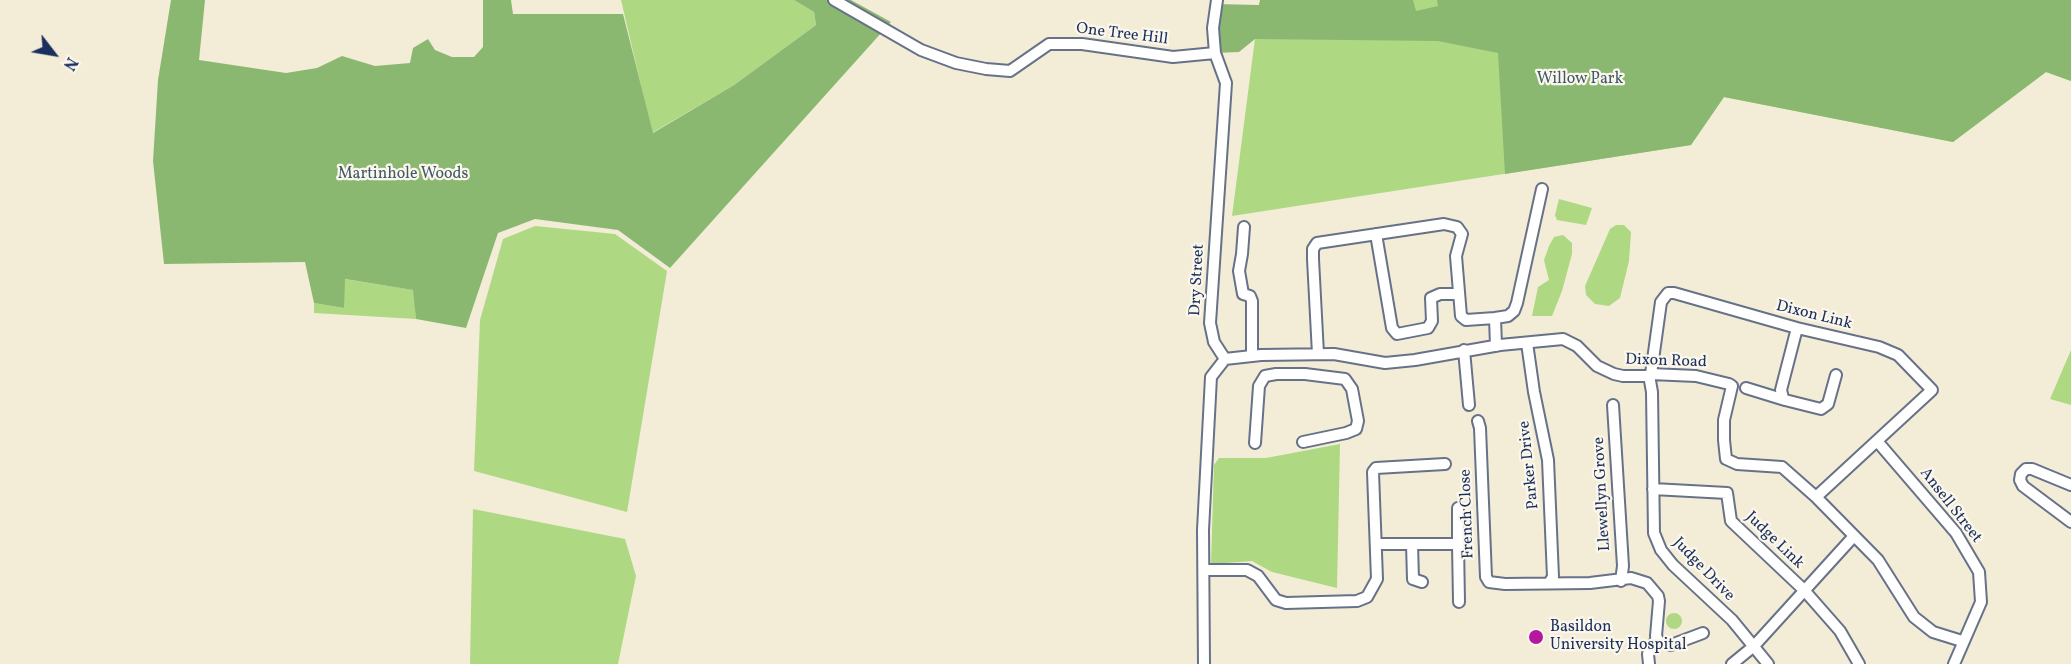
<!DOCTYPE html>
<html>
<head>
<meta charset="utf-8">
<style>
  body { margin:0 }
  #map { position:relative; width:2071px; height:664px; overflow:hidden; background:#f3edd7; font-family:Vollkorn,serif }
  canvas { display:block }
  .north { position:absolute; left:24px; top:24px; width:60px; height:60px; -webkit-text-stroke:4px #fbf7ec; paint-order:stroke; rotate:121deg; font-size:16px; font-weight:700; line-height:24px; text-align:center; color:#1b2f5e }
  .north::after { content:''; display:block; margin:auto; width:21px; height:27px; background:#1b2f5e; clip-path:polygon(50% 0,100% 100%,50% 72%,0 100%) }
</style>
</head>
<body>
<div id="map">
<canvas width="2071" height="664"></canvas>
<div class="north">N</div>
</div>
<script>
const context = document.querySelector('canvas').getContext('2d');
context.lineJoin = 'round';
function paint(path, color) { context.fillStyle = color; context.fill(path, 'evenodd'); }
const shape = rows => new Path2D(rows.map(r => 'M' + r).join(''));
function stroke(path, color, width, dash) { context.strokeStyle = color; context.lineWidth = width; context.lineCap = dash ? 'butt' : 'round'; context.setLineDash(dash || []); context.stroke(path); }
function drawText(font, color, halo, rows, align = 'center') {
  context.font = font + ' Vollkorn,serif'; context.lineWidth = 4.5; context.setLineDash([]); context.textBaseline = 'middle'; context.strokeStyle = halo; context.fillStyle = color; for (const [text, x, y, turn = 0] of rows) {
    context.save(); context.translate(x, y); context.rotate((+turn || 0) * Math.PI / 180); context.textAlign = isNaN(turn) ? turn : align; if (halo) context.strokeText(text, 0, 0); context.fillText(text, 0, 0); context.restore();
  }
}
paint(shape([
  [621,0,794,0,814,12,816,25,734,85,652,133],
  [1260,0,2071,0,2071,81,2046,72,1953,142,1724,97,1691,145,1232,216],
  [1559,199,1592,208,1586,225,1557,220,1555,215],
  [1616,225,1624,225,1631,232,1629,261,1620,298,1609,306,1595,304,1586,295,1585,286,1610,229],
  [535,226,615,234,667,271,627,512,474,471,480,320,503,239],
  [1563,235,1572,243,1572,254,1562,291,1552,316,1532,316,1538,287,1549,280,1544,260,1549,246,1554,237],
  [344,279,414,290,416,319,314,313,314,303,344,308],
  [2071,350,2071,405,2050,399],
  [1340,444,1337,588,1272,572,1252,561,1211,564,1214,465,1219,458,1266,458],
  [473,509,625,539,636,576,618,664,470,664],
  '1666 621a8 8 0 1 1 16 0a8 8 0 1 1-16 0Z'
]), '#afd883');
paint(shape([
  [171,0,205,0,199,60,286,73,317,68,342,56,375,66,410,63,413,48,428,39,435,50,452,57,474,57,483,47,483,0,511,0,513,14,623,14,653,133,734,85,816,25,814,12,794,0,851,0,891,22,670,268,618,230,535,219,498,233,466,328,416,319,413,290,345,279,344,308,314,303,305,262,164,264,153,161,158,80],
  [1260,0,1413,0,1416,11,1438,6,1437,0,2071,0,2071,81,2046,72,1953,142,1724,97,1691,145,1505,174,1498,53,1438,41,1255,39,1239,52,1215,53,1216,4,1259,5]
]), '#8bb871');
const minor = shape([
  [834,0,921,50,956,63,986,69,1010,71,1049,44,1082,44,1173,57,1215,53],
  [1244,227,1242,254,1239,271,1243,294,1250,296,1252,301,1252,355],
  [1376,234,1392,328,1397,334,1428,328,1432,321,1431,298,1440,294,1459,294],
  [1495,318,1508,316,1514,311,1517,303,1542,189],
  [1797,328,1781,390,1783,398,1785,400,1821,409,1828,404,1836,375],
  [1527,343,1534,392,1548,460,1553,577,1549,583],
  [1464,350,1469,405],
  [1318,354,1313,259,1313,249,1317,243,1444,224,1457,227,1462,234,1456,256,1461,316,1466,320,1495,318,1496,346],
  [1225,359,1261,355,1334,354,1385,363,1415,360,1500,345,1563,339,1577,346,1597,366,1614,374,1623,376,1648,376,1651,374,1696,376,1729,384,1732,386,1724,420,1724,440,1726,459,1737,464,1782,467,1816,497,1878,560,1914,617,1933,632,1962,641],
  [1651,374,1661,302,1668,293,1674,293,1797,328,1879,347,1898,355,1932,390,1816,497],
  [1649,375,1652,392,1654,533,1661,550,1673,565,1732,620,1768,664],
  [1746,388,1785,400],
  [1613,405,1623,566,1621,581],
  [1478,421,1480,428,1486,577,1489,582,1505,584,1590,583,1631,578,1647,583,1658,596,1659,601,1656,636,1659,642,1671,645,1703,633],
  [1877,441,1956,533,1979,572,1981,602,1954,664],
  [1255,443,1259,386,1265,376,1276,374,1305,374,1345,379,1352,389,1358,421,1356,429,1346,433,1303,442],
  [2071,485,2032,469,2026,469,2021,474,2020,480,2023,486,2071,522],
  [1653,489,1727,493,1731,521,1804,590,1840,631,1859,664],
  [1458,508,1458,544],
  [1376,544,1458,544,1459,602],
  [1412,544,1413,579,1422,582],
  [1204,570,1247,570,1258,576,1276,600,1286,603,1357,601,1367,597,1377,579,1373,472,1376,468,1445,464],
  [1204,664,1203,530,1211,377,1225,359,1214,342,1210,323,1226,83,1215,53,1213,28,1217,0],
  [1649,664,1648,654,1656,640],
  [1732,664,1754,646,1854,536]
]);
stroke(minor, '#677288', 14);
stroke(minor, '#fff', 10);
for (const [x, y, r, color] of [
  [1536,637,8,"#b5179e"]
]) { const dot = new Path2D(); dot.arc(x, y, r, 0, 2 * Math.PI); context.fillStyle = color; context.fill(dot); stroke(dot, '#fbf7ec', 2); }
drawText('16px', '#1b2f5e', '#fbf7ec', [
  ["One Tree Hill",1122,35,7],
  ["Dry Street",1198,280,-87],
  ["Dixon Link",1814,316,14],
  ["Dixon Road",1666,362,2],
  ["Parker Drive",1530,465,-96],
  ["Llewellyn Grove",1603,494,-93],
  ["Ansell Street",1950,506,52],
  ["French Close",1468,514,-92],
  ["Judge Link",1774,541,44],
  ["Judge Drive",1703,570,46]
]);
drawText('16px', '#405967', '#fbf7ec', [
  ["Willow Park",1580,80],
  ["Martinhole Woods",403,175]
]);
drawText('16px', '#1b2f5e', '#fbf7ec', [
  ["Basildon",1550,628],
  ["University Hospital",1550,646]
], 'left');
</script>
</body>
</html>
